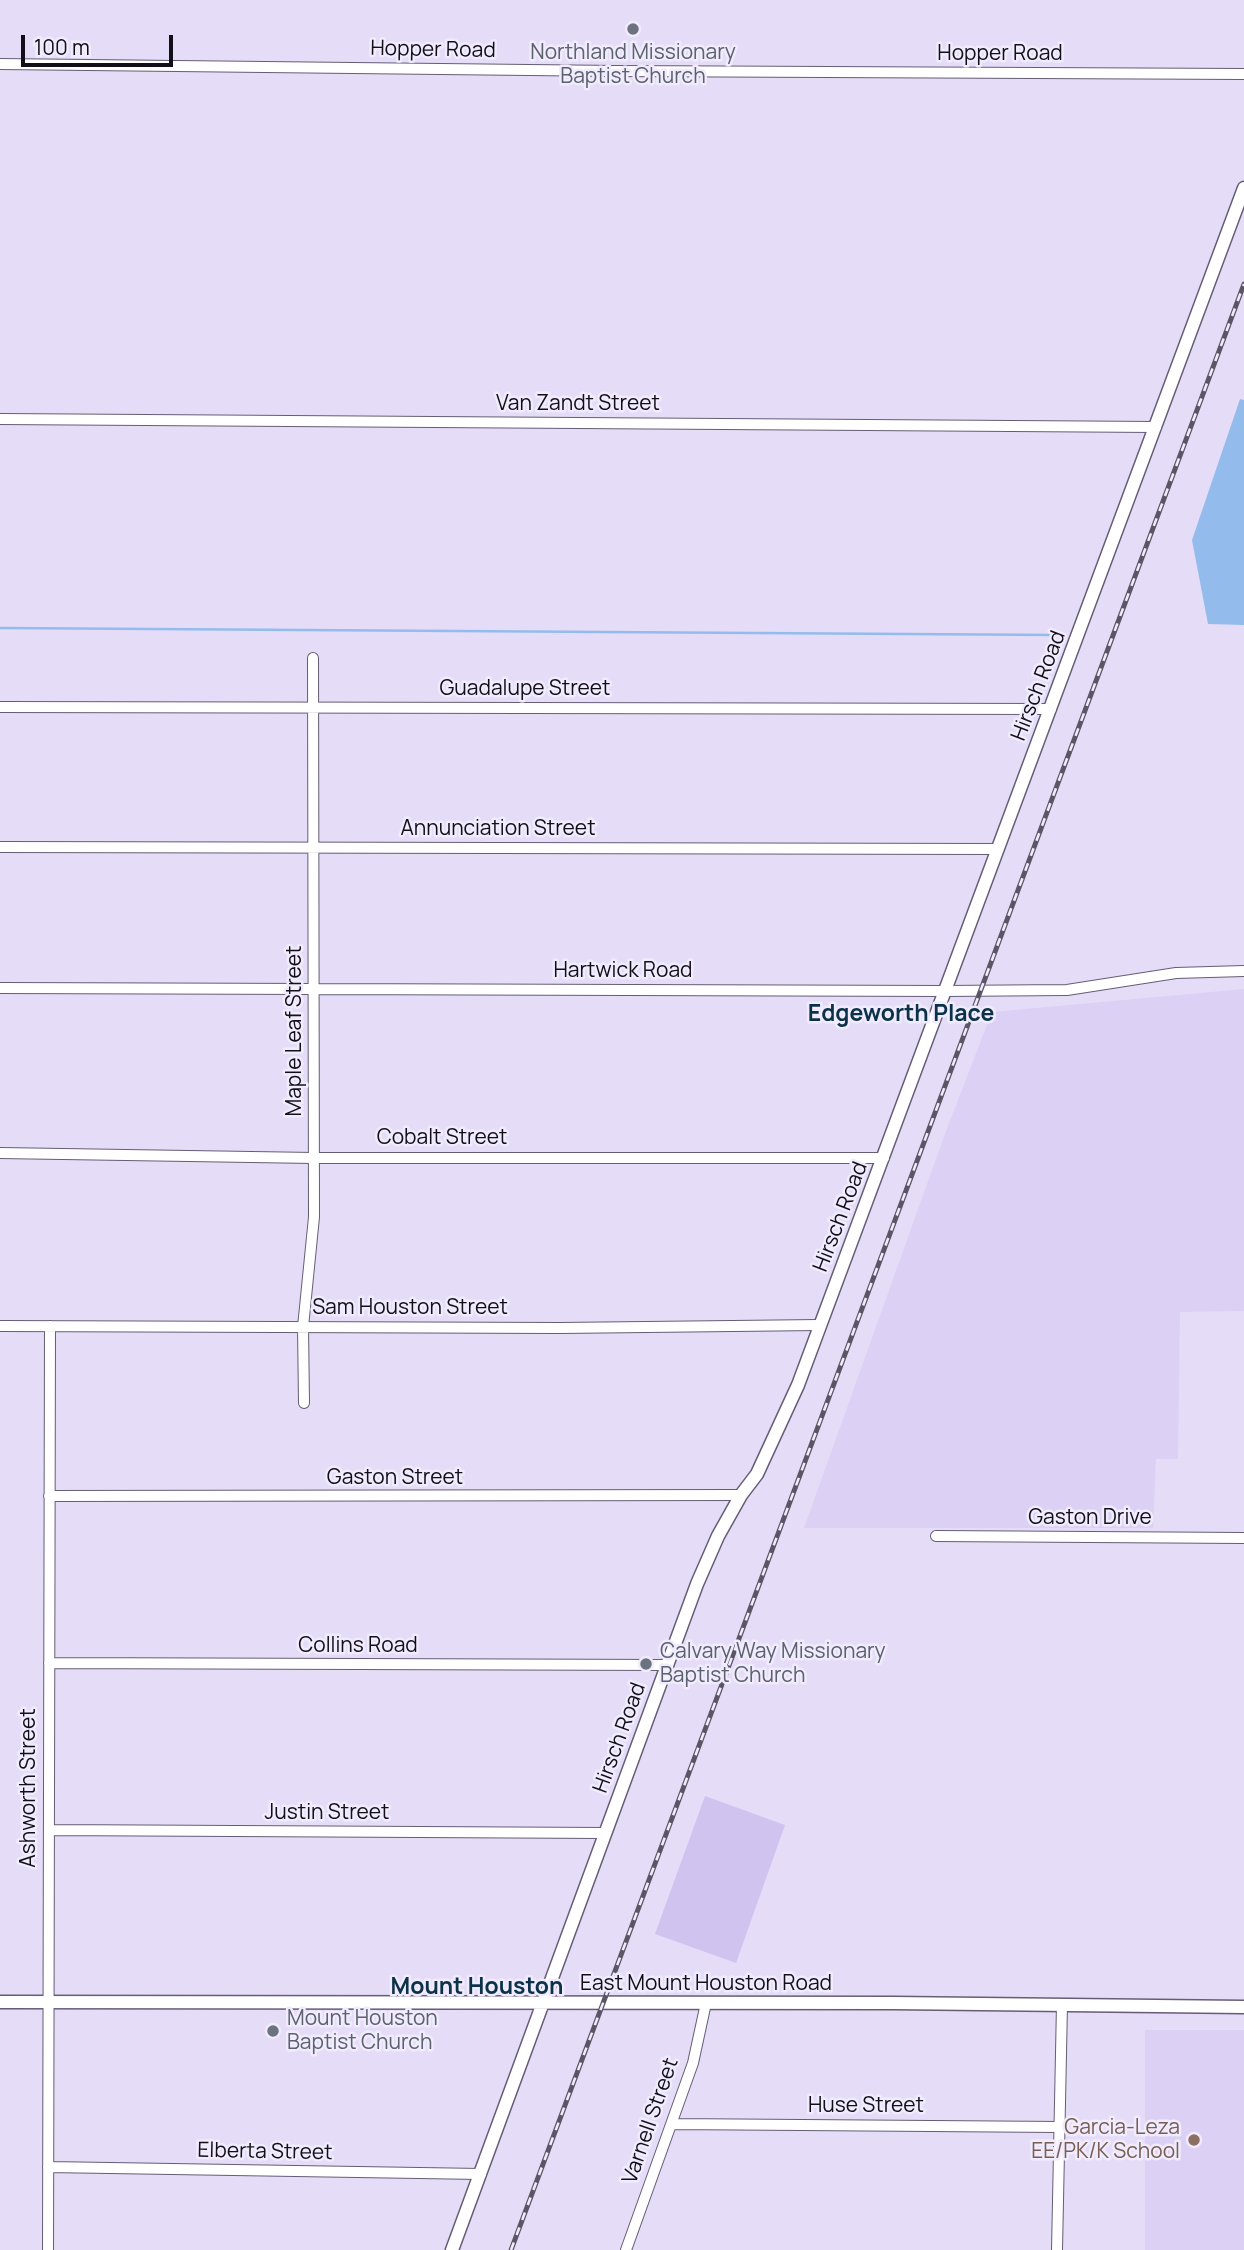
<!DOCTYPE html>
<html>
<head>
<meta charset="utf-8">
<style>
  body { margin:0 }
  #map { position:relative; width:1244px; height:2250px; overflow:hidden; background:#e5dcf8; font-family:Manrope,sans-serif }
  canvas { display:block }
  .scale { position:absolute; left:21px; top:35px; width:152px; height:32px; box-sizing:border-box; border:4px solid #120f18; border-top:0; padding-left:9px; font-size:21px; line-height:24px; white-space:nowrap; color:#120f18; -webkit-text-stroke:5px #f0ebfd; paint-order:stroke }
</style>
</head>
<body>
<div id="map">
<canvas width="1244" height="2250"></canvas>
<div class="scale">100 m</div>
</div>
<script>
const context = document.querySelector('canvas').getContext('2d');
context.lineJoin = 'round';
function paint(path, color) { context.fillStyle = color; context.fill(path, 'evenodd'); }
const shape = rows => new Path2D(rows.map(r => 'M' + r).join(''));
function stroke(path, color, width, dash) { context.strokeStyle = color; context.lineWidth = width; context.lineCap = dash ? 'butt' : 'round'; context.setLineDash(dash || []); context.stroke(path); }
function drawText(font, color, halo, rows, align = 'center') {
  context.font = font + ' Manrope,sans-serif'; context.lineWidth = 5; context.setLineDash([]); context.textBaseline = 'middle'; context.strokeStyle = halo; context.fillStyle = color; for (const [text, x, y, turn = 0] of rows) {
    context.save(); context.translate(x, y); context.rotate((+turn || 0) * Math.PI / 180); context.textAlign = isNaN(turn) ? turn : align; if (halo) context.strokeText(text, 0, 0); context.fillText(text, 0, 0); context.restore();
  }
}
paint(shape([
  [1244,989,1244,1311,1180,1312,1178,1459,1156,1459,1153,1528,804,1528,946,1131,992,1012],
  [1145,2030,1244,2030,1244,2250,1145,2250]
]), '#dcd1f4');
paint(shape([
  [705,1796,785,1825,736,1963,655,1934]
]), '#d1c3f0');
paint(shape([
  [1240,399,1244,400,1244,625,1208,624,1192,540]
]), '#93bced');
stroke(shape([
  [0,628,1057,635]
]), '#93bced', 2.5);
const minor = shape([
  [0,64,617,71,1244,74],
  [0,419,1156,427],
  [0,707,1051,709],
  [0,847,997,849],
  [0,988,945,991,1067,990,1176,973,1244,971],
  [0,1153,314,1158,884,1158],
  [0,1326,560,1328,819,1325],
  [304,1403,303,1327,314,1217,313,658],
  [49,1496,741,1495],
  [936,1536,1244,1538],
  [49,1663,667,1665],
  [49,1830,605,1833],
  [672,2124,1060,2127],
  [48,2167,481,2174],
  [48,2250,50,1326],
  [626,2250,693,2063,706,2003],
  [1057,2250,1062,2004]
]);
const major = shape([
  [0,2002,893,2003,1244,2007],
  [452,2250,697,1584,718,1536,741,1495,757,1474,798,1385,1244,188]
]);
stroke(minor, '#655d75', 12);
stroke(major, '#655d75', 15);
stroke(minor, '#fff', 10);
stroke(major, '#fff', 12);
const rail = shape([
  [511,2250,1244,284]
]);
stroke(rail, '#5b5665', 5);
stroke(rail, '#f0ebfd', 2.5, [8]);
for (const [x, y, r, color] of [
  [633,29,7,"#6b7280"],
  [646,1664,7,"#6b7280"],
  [273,2031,7,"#6b7280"],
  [1194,2140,7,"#8d6e63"]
]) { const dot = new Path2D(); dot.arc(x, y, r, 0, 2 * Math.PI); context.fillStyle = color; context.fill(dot); stroke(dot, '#f0ebfd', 2.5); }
drawText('21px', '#120f18', '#f0ebfd', [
  ["Hopper Road",433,50,1],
  ["Hopper Road",1000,54],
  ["Van Zandt Street",578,404],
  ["Hirsch Road",1039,686,-69],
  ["Guadalupe Street",525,689],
  ["Annunciation Street",498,829],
  ["Hartwick Road",623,971],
  ["Maple Leaf Street",295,1031,-90],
  ["Cobalt Street",442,1138],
  ["Hirsch Road",841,1217,-69],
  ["Sam Houston Street",410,1308],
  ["Gaston Street",395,1478],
  ["Gaston Drive",1090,1518],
  ["Collins Road",358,1646],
  ["Hirsch Road",620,1738,-70],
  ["Ashworth Street",29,1788,-90],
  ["Justin Street",327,1813],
  ["East Mount Houston Road",706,1984],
  ["Huse Street",866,2106],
  ["Varnell Street",651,2121,-71],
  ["Elberta Street",265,2152,1]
]);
drawText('21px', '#5b616d', '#f0ebfd', [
  ["Northland Missionary",633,53,"center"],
  ["Baptist Church",633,77,"center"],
  ["Calvary Way Missionary",660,1652],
  ["Baptist Church",660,1676],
  ["Mount Houston",287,2019],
  ["Baptist Church",287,2043]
], 'left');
drawText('21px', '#785e54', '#f0ebfd', [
  ["Garcia-Leza",1180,2128],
  ["EE/PK/K School",1180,2152]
], 'right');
drawText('bold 23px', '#0b3249', '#f0ebfd', [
  ["Edgeworth Place",901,1015],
  ["Mount Houston",477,1988]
]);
</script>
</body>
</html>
